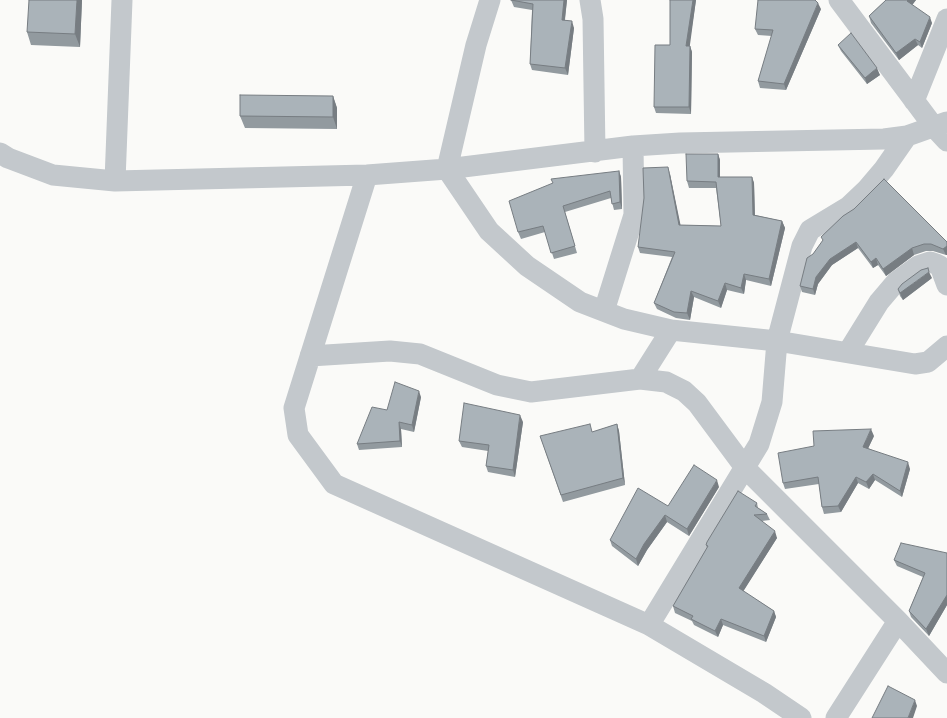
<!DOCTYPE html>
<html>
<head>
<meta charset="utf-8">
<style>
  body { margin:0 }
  canvas { display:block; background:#fafaf8 }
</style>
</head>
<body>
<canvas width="947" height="718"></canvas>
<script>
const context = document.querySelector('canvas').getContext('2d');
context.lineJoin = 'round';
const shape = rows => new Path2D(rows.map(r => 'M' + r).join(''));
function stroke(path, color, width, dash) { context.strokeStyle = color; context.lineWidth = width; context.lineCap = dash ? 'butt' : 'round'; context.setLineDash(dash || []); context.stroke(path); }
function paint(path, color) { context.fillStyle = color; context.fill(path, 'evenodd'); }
stroke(shape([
  [490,0,476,45,447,169,489,231,527,266,580,302,624,319,671,330,777,341,915,364,928,362,947,346],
  [590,0,593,19,595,152],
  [839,0,934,127,947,141],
  [914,101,947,19],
  [0,153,8,158,53,175,115,181,367,175,447,169,633,146,680,143,884,139,907,136,947,122],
  [367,175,294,408,298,435,334,484,649,625,764,693,801,718],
  [115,181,122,0],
  [604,311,634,215,633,146],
  [848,352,879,302,896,282,918,266,930,262,936,264,940,266,947,285],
  [310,356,390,351,420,354,497,385,531,392,640,379,666,382,684,391,697,403,746,469,898,621,947,673],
  [640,379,671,330],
  [649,625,759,444,772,402,777,341,802,246,810,230,848,207,867,189,884,169,907,136],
  [836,718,898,621]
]), '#c3c8cc', 21);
paint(shape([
  [82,0,80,47,31,45,27,32],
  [511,0,567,0,565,20,574,28,568,75,532,70,530,64,532,10,514,7],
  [670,0,696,0,689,46,690,46,692,52,691,114,656,113,654,107,670,45],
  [886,0,916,0,912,5,932,23,922,48,918,45,899,60,871,23,869,16],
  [821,9,786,90,760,88,758,81,772,36,758,35,755,29],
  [838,45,880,75,867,84,841,51],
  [333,96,337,108,337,129,245,128,240,116],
  [718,154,720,160,720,177,752,177,754,183,755,215,782,221,785,228,771,286,746,280,744,294,727,290,721,308,694,297,690,320,676,318,657,309,654,303,672,257,640,253,638,247,670,174,680,225,721,226,716,188,689,188,687,181],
  [619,171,621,177,622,209,614,210,611,198,565,212,577,253,554,259,545,232,521,239,518,232],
  [823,241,947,242,946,255,933,251,926,251,914,255,886,276,878,265,873,268,858,248,832,265,818,284,815,295,802,292,800,286,813,254],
  [932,278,903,300,900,296,898,289],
  [421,397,414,432,401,429,402,447,359,450,357,444,387,410],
  [523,422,515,477,488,472,486,466,488,451,462,447,459,441],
  [617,424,619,431,625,485,563,502,540,436,593,432],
  [874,436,868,448,910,469,902,497,875,480,869,489,858,483,841,512,824,514,822,507,819,484,785,489,783,483],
  [719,487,689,536,667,522,647,550,638,566,612,546,610,540,668,506],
  [757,503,758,508,767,514,770,520,762,521,777,538,743,591,774,611,776,617,766,642,723,625,718,637,694,625,692,621,675,613,673,606,707,548,706,545],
  [947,553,947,605,929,636,911,617,909,611,923,577,897,566,894,560]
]), '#929a9f');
paint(shape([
  [77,0,82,0,80,47,75,34],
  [564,0,567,0,564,26,562,20],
  [693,0,696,0,689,52,686,46],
  [908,0,916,0,910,8,907,1],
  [818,3,821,9,786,90,784,84],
  [930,17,932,23,922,48,920,42],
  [572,21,574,28,568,75,565,68],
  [915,39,918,45,899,60,896,53],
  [690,46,692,52,691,114,689,107],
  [877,68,880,75,867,84,865,78],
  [333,96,337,108,337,129,333,117],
  [718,154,720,160,720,184,718,177],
  [668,167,670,174,682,232,679,225],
  [619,171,621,177,622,209,620,202],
  [752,177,754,183,755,221,753,215],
  [782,221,785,228,771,286,769,279],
  [856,242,858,248,832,265,818,284,815,295,813,289,816,277,830,259],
  [947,246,947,255,946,255,943,249],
  [912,248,914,255,886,276,883,269],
  [876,258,878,265,873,268,871,262],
  [929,272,932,278,903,300,900,293],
  [744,274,746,280,744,294,741,288],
  [725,283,727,290,721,308,718,301],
  [691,291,694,297,690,320,687,313],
  [419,391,421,397,414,432,412,425],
  [520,415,523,422,515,477,513,470],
  [399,422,401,429,402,447,400,441],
  [617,424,619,431,625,485,623,478],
  [871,429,874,436,866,453,863,447],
  [908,462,910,469,902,497,900,491],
  [873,474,875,480,869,489,866,482],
  [856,477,858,483,841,512,838,506],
  [717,480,719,487,689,536,687,529],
  [665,515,667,522,647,550,638,566,636,559,644,544],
  [775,531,777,538,741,595,739,588],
  [947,595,947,605,929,636,926,629],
  [774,611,776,617,766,642,764,636],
  [721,619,723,625,718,637,715,631],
  [915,700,917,706,913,718,908,718]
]), '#777d82');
const building = shape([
  [29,0,77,0,75,34,27,32,29,0],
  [511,0,564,0,562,20,572,21,565,68,530,64,533,4,511,0],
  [670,0,693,0,686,46,690,46,689,107,654,107,655,45,670,45,670,0],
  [758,0,815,0,818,3,784,84,758,81,773,30,755,29,758,0],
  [886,0,908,0,907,1,930,17,920,42,915,39,896,53,869,16,886,0],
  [851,33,877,68,865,78,838,45,851,33],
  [240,95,333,96,333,117,240,116,240,95],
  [686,154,718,154,718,177,752,177,753,215,782,221,769,279,744,274,741,288,725,283,718,301,691,291,687,313,674,312,654,303,675,252,638,247,644,198,643,168,668,167,679,225,721,226,716,182,687,181,686,154],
  [619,171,620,202,612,204,610,191,563,206,575,246,551,253,543,226,518,232,509,201,553,183,551,179,619,171],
  [884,179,947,242,947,246,943,249,931,244,924,244,912,248,883,269,876,258,871,262,856,242,830,259,816,277,813,289,800,286,807,258,813,254,823,240,821,237,843,216,854,209,884,179],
  [928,268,929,272,900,293,898,289,902,284,921,270,928,268],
  [395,382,419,391,412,425,399,422,400,441,357,444,372,407,387,410,395,382],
  [464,403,520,415,513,470,486,466,489,445,459,441,464,403],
  [590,424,592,432,617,424,623,478,561,495,540,436,590,424],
  [871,429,863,447,908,462,900,491,873,474,866,482,856,477,838,506,822,507,818,477,783,483,778,453,814,446,813,431,871,429],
  [694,465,717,480,687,529,665,515,644,544,636,559,610,540,638,488,668,506,694,465],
  [738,491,757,503,755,506,767,514,754,515,775,531,739,588,774,611,764,636,721,619,715,631,691,619,693,616,673,606,708,546,706,545,707,542,738,491],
  [901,543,947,553,947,595,926,629,909,611,925,573,894,560,901,543],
  [888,686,915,700,908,718,872,718,888,686]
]);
paint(building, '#aab3b9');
stroke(building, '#777d82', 1);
</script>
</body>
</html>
